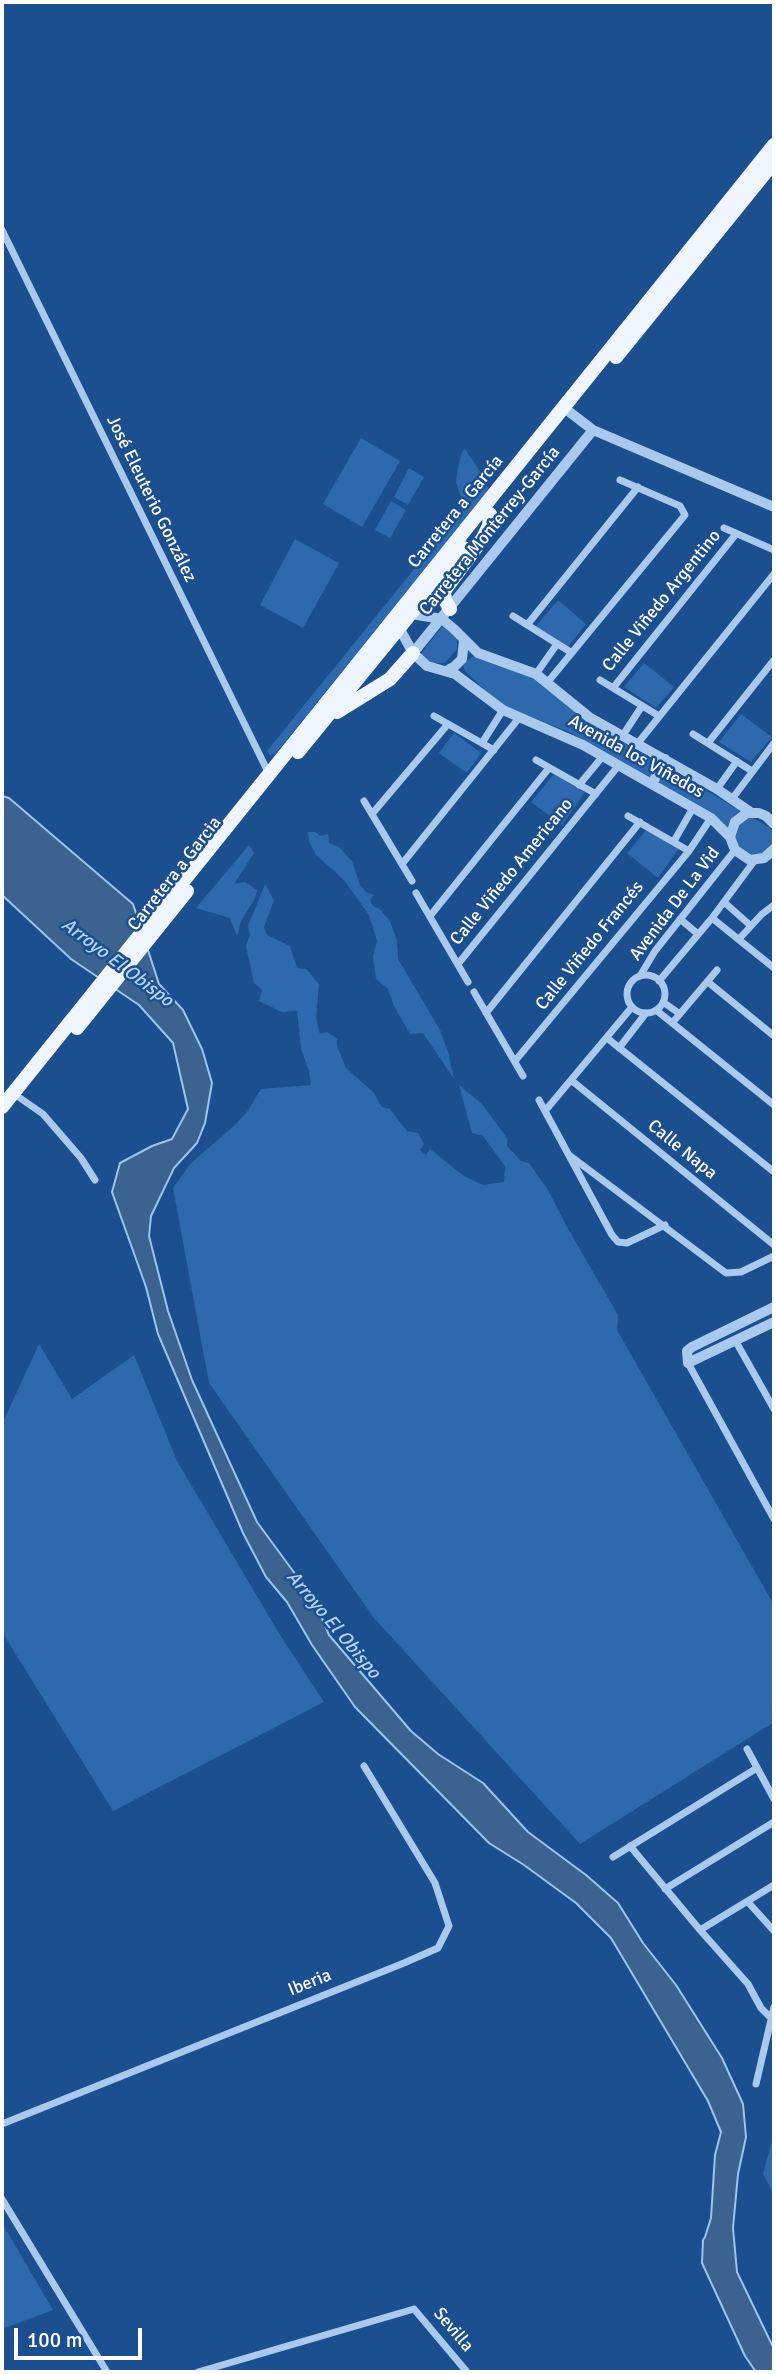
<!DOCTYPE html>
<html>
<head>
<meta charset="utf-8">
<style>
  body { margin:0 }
  #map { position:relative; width:776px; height:2374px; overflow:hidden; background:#1b4f8f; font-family:Signika,sans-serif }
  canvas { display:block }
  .frame { position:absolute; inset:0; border:4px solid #fff; pointer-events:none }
  .scale { position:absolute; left:14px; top:2328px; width:128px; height:32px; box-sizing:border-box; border:4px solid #fff; border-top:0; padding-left:9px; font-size:21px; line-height:24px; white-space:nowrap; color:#fff; -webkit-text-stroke:5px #1b4f8f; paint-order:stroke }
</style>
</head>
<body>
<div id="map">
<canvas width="776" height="2374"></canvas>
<div class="frame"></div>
<div class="scale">100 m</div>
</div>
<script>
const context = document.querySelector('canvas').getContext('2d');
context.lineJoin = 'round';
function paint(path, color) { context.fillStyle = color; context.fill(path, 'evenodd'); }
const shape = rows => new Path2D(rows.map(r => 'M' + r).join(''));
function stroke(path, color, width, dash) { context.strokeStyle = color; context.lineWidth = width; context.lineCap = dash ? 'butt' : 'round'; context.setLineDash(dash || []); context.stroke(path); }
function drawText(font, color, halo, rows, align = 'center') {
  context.font = font + ' Signika,sans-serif'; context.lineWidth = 5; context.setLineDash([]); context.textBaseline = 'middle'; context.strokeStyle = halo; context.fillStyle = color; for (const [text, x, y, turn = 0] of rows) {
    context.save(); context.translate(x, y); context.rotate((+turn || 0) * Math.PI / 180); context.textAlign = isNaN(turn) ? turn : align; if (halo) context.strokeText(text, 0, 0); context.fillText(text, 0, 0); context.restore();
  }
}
paint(shape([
  [361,438,400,461,362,527,323,504],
  [465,449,483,476,488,488,486,493,275,754,270,755,267,751,466,505,460,495,456,482,458,467,462,452],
  [409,468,424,477,408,505,394,497],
  [391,501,406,510,390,538,375,530],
  [295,539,339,563,303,628,260,605],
  [558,600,586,624,567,648,536,626],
  [444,624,457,639,457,649,445,663,427,663,420,655],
  [474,656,539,680,587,721,770,828,774,832,774,861,756,858,734,844,720,820,569,732,509,708,491,696,465,671,463,666,466,661],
  [644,663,674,687,656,708,624,687],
  [741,714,772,737,751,762,719,742],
  [454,733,481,753,467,773,439,753],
  [554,774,585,792,562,825,531,802],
  [647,829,680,847,658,878,627,853],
  [308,832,315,832,321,836,328,834,329,843,339,847,352,861,360,885,366,892,374,895,370,900,373,906,380,909,390,921,397,941,398,959,440,1030,448,1052,454,1079,423,1033,410,1034,394,1006,388,989,376,979,373,956,377,941,369,915,343,879,316,855,309,842],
  [249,845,254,853,234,884,245,882,257,890,255,898,241,921,237,936,230,918,196,908],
  [265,884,274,900,264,927,267,935,290,946,297,968,306,969,319,984,316,1018,320,1034,327,1032,337,1039,337,1046,346,1068,373,1092,382,1107,390,1109,407,1131,418,1133,424,1144,420,1150,426,1155,430,1149,464,1176,483,1185,504,1182,505,1166,483,1136,472,1133,459,1085,482,1104,507,1138,507,1146,521,1161,529,1163,548,1190,567,1227,618,1315,617,1330,774,1605,774,1722,580,1844,374,1618,209,1383,173,1188,190,1164,235,1125,247,1112,261,1089,311,1085,309,1071,301,1049,297,1011,282,1012,259,1001,262,990,254,983,246,946,250,935,248,926],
  [39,1344,72,1399,134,1355,177,1461,280,1635,324,1702,113,1811,2,1632,2,1424],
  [774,2133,774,2194,763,2174],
  [2,2223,53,2310,2,2329]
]), '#2e69ad');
const water = shape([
  [2,796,9,798,133,904,159,984,183,1010,202,1049,212,1083,205,1123,197,1143,174,1168,151,1216,149,1236,168,1311,192,1380,257,1522,293,1571,319,1611,329,1635,411,1731,438,1754,483,1783,528,1832,586,1875,618,1903,643,1943,676,1985,722,2058,743,2104,746,2137,738,2174,733,2228,737,2272,774,2349,774,2372,756,2372,745,2356,702,2263,703,2240,705,2237,711,2218,715,2155,721,2132,708,2101,611,1938,576,1903,524,1865,489,1843,355,1707,312,1645,287,1602,266,1577,243,1533,158,1334,146,1287,112,1192,120,1163,152,1146,172,1139,188,1109,173,1043,139,1005,71,959,2,895,2,796]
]);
paint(water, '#3c6290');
stroke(water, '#9cc4f0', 2);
stroke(shape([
  [2,230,270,776],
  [724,528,774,550],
  [513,616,572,653],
  [527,625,638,487],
  [536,674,557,644],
  [600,680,659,716],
  [547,683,685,515,680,506,620,480],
  [613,688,736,534],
  [434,716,494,750],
  [693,734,752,771],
  [623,735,642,706],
  [482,743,503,710],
  [638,743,774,574],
  [708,743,774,660],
  [536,760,596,794],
  [579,785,603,756],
  [717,789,737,761],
  [732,799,774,743],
  [364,801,412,881],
  [372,814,448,724],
  [628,816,689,851],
  [674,841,693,808],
  [402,864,519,718],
  [416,893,468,982],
  [724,902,751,926],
  [430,916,549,768],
  [712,918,774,968],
  [680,919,698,934],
  [739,939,762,914,774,905],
  [458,964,619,765],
  '627 994a19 19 0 1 1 38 0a19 19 0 1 1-38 0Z',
  [640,976,655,951,735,850],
  [659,981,712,918,755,860],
  [708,982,774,1036],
  [474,992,523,1076],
  [663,1002,680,1014],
  [656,1010,774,1105],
  [486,1013,640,822],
  [673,1022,717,970],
  [607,1038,774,1172],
  [619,1048,646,1013],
  [515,1061,689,851,711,818],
  [571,1080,774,1245],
  [20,1098,43,1114,81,1158,95,1180],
  [539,1100,612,1235,618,1242,627,1243,665,1225],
  [545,1111,632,1007],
  [569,1155,726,1273,741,1272,774,1256],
  [735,1340,774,1409],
  [688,1363,774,1519],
  [747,1749,774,1799],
  [630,1846,700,1930,748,1984,761,2008,771,2018],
  [613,1857,757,1768],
  [665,1889,774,1822],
  [748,1902,774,1931],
  [700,1930,774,1885],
  [756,2084,774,2007],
  [2,2124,404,1963,438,1948,449,1926,435,1883,364,1766],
  [2,2199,107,2372],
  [198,2372,414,2309,467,2372]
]), '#a9c9ee', 7);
stroke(shape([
  [563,407,593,430,774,507],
  [405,613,442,619,454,629,478,653,536,674,589,717,717,789,752,813],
  [397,624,413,653,427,666,455,674,503,710,583,745,711,818,730,837],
  [413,653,593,430],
  [446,671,455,666,462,659,464,640],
  [652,784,665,759],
  [774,824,766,816,759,813,747,813,735,822,730,837,735,850,750,860,764,858,774,849],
  [774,1307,692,1347,687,1351,688,1363,774,1322]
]), '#a9c9ee', 10);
stroke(shape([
  [616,357,774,162],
  [450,609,445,600,444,591,483,538,489,526,490,514],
  [337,712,390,679,413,653],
  [298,752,464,548],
  [77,1028,187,891],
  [2,1107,774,145]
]), '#f0f6ff', 14);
drawText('18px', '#fff', '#1b4f8f', [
  ["José Eleuterio González",151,499,64],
  ["Carretera a García",456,512,-51],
  ["Carretera Monterrey-García",490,531,-51],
  ["Calle Viñedo Argentino",662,601,-51],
  ["Avenida los Viñedos",636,757,29],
  ["Calle Viñedo Americano",512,872,-51],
  ["Carretera a Garcia",175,874,-52],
  ["Avenida De La Vid",675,904,-53],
  ["Calle Viñedo Francés",590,946,-51],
  ["Calle Napa",682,1150,39],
  ["Iberia",310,1983,-22],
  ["Sevilla",453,2330,50]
]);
drawText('italic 19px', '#b5d3f5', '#1b4f8f', [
  ["Arroyo El Obispo",117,963,37],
  ["Arroyo El Obispo",333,1625,50]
]);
</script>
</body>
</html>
